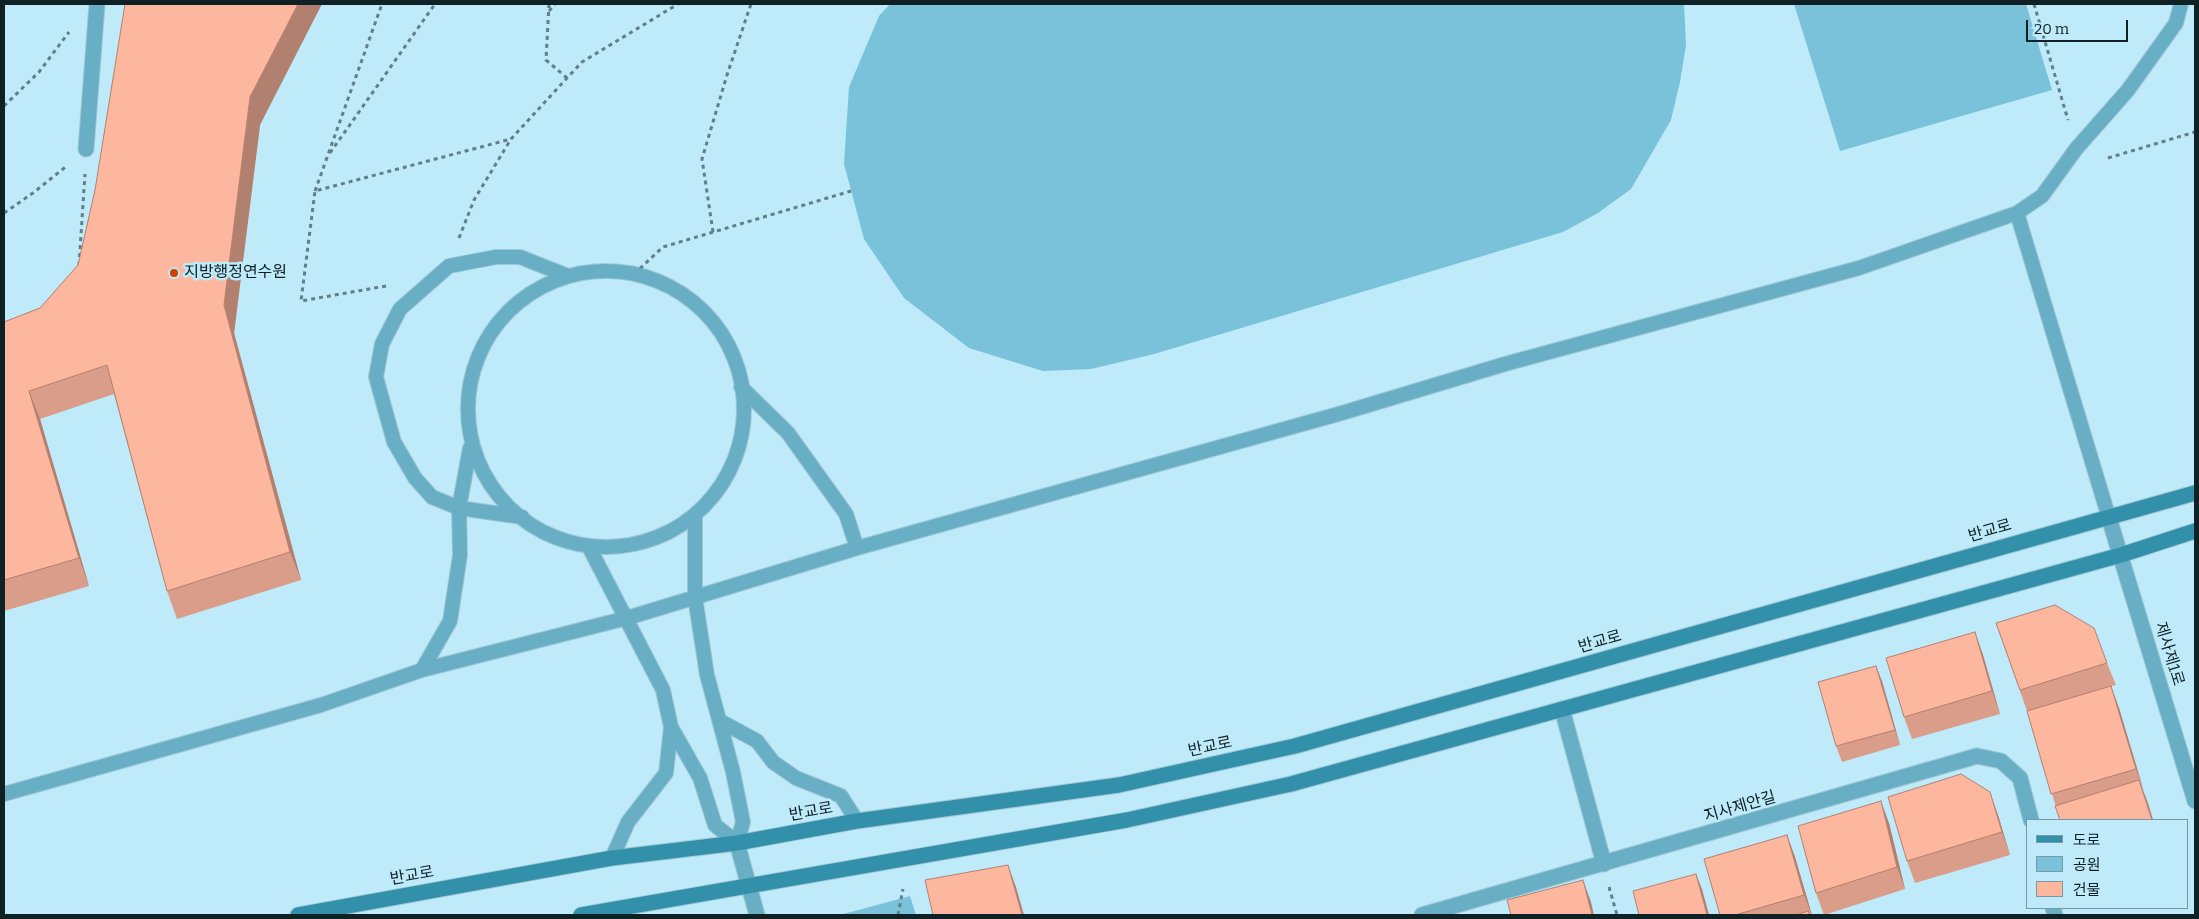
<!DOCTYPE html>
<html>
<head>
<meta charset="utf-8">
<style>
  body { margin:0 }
  #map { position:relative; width:2199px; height:919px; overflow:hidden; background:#beeaf9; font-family:Bitter,"Noto Sans KR",serif }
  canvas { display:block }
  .frame { position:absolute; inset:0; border:5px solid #102126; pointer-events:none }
  .legend { position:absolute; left:2026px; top:819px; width:162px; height:90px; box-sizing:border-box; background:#beeaf9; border:1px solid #789aa5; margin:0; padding:6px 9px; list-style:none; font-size:15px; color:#102126 }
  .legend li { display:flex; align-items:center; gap:10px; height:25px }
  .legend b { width:25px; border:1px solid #789aa5 }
  .scale { position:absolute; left:2026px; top:20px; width:102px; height:22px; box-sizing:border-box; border:2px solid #102126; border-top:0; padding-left:6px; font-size:15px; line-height:18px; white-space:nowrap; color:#102126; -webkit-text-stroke:4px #beeaf9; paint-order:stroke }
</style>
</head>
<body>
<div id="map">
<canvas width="2199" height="919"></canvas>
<div class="frame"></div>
<ul class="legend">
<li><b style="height:6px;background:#3390aa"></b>도로</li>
<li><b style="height:14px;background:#79c2d9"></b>공원</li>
<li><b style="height:14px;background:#feb79f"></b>건물</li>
</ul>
<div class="scale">20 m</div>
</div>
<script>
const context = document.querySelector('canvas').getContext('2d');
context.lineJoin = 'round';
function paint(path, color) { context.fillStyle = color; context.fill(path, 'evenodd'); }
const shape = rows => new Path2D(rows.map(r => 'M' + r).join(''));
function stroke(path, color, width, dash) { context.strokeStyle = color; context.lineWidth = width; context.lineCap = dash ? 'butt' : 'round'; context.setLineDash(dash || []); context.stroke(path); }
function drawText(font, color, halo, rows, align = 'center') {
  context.font = font + ' Bitter,"Noto Sans KR",serif'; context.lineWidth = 5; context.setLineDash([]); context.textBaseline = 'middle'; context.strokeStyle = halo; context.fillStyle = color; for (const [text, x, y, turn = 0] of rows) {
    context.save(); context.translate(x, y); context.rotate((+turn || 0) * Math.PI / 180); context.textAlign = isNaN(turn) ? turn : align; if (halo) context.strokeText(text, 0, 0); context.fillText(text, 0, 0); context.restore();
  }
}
paint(shape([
  [890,4,1684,4,1686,45,1680,82,1671,120,1631,189,1598,213,1563,232,1154,354,1091,369,1043,371,969,348,904,298,864,239,844,164,849,87,879,16],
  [1794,4,2026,4,2052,90,1840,151],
  [910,896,916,915,840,915]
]), '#79c2d9');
const lane = shape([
  [2017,213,2109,518],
  '468 409a138 138 0 1 1 276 0a138 138 0 1 1-276 0Z',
  [741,387,788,433,846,514,857,548],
  [522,517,459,508,432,497,415,478,394,442,376,377,382,344,400,309,449,266,496,257,520,257,568,276],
  [589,547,663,690,671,727,700,778,715,825,737,843,743,822,733,772,707,675,695,597,695,515],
  [422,670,450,621,460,555,459,508,470,448],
  [720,721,757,741,773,762,796,778,841,796,857,821],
  [4,794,321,705,422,670,627,618,857,548,1342,413,1505,364,1859,268,2017,213,2042,196,2076,149,2128,90,2176,23,2181,4],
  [612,858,628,822,666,773,671,727]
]);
const street = shape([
  [86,149,97,4],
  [2109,518,2195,801],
  [1562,709,1604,864],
  [737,843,757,915],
  [2053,908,2055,915],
  [1422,915,1977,756,2001,761,2020,778,2031,820]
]);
const secondary = shape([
  [298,915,612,858,737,843,857,821,1119,785,1295,746,2195,493],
  [581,915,1127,820,1291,784,2121,555,2195,531]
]);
stroke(lane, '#9fc6d3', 16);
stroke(street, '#9fc6d3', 17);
stroke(secondary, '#9fc6d3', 17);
stroke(shape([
  [549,4,546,60,567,78],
  [2034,4,2068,120],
  [549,11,555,4],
  [4,106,39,72,69,32],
  [330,153,435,4],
  [2108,158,2195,132],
  [315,191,382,4],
  [4,213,33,193,68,165],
  [713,232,702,159,727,75,751,4],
  [459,238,474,200,511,139,567,78,582,62,678,4],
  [79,265,85,174],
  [634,274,663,247,851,191],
  [386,286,301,301,315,191,511,139],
  [1609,887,1617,915],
  [898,915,903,889]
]), '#617f89', 3, [4, 4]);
stroke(lane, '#68aec4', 14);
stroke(street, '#68aec4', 15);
stroke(secondary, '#3390aa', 15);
paint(shape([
  [260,125,234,333,301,580,177,619,167,591,114,394,40,419,89,586,4,611,4,322,40,308,78,265,95,190],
  [1996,623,2107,663,2116,685,2111,686,2119,708,2143,791,2153,820,2060,820,2027,711],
  [1975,632,1983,655,2000,714,1912,739,1904,717],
  [1882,681,1900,745,1842,762,1836,746],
  [1998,815,2010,855,1915,883,1907,861],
  [1889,823,1905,889,1824,915,1816,893],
  [1787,835,1795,857,1812,915,1720,915]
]), '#da9d89');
paint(shape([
  [298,4,322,4,260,125,234,333,301,580,290,552,224,305,250,97],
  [29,391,40,419,89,586,79,558],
  [1975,632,1983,655,2000,714,1992,691],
  [1876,666,1882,681,1900,745,1895,730],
  [2111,686,2119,708,2144,791,2136,769],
  [2139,780,2148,803,2153,820,2152,820],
  [1990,792,1998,815,2010,855,2002,832],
  [1881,801,1889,823,1905,889,1897,867],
  [1787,835,1795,857,1812,915,1804,895],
  [1008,865,1016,887,1024,915,1022,915],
  [1696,874,1702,889,1709,915,1707,915],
  [1583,880,1591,902,1594,915,1592,915]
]), '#b2806f');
const building = shape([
  [125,4,298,4,250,97,224,305,290,552,167,591,107,365,29,391,79,558,4,580,4,322,40,308,78,265,95,190,125,4],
  [2055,605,2094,628,2107,663,2020,690,1996,623,2055,605],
  [1975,632,1992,691,1904,717,1886,658,1975,632],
  [1876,666,1895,730,1836,746,1818,682,1876,666],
  [2111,686,2136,769,2051,794,2027,711,2111,686],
  [1961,774,1990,792,2002,832,1907,861,1888,797,1961,774],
  [2139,780,2152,820,2060,820,2055,806,2139,780],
  [1881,801,1897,867,1816,893,1798,826,1881,801],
  [1787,835,1804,895,1735,915,1720,915,1704,859,1787,835],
  [1008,865,1022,915,933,915,925,880,1008,865],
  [1696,874,1707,915,1639,915,1633,891,1696,874],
  [1583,880,1592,915,1511,915,1507,900,1583,880],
  [1808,911,1810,915,1796,915,1808,911]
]);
paint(building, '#feb79f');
stroke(building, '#b2806f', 1);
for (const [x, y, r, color] of [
  [174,273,5,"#ca4400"]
]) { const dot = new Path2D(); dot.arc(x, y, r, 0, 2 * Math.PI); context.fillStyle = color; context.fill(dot); stroke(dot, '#beeaf9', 2); }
drawText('16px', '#102126', '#beeaf9', [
  ["지방행정연수원",184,273]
], 'left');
drawText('16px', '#102126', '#beeaf9', [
  ["반교로",1990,531,-16],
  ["반교로",1600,642,-16],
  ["제사제1로",2169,654,73],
  ["반교로",1210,747,-12],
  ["지사제안길",1740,807,-16],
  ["반교로",811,812,-10],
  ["반교로",412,876,-10]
]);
</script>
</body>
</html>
